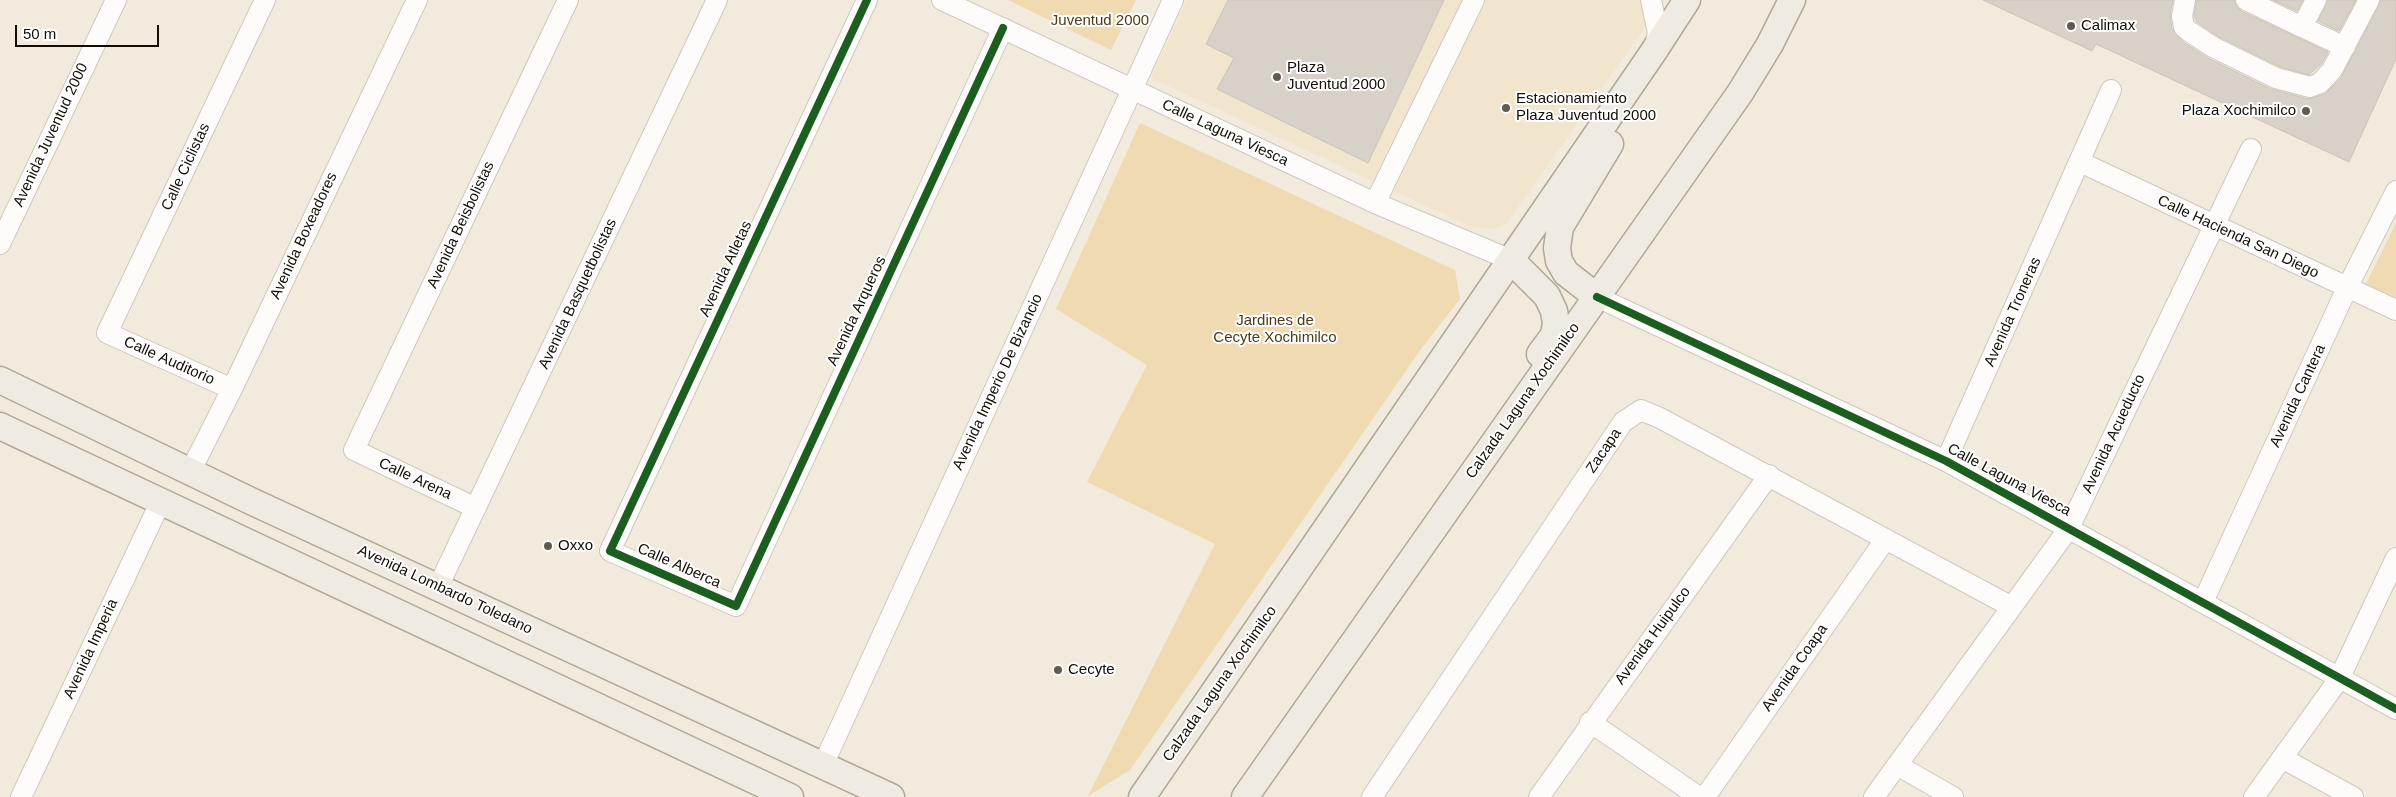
<!DOCTYPE html>
<html>
<head>
<meta charset="utf-8">
<style>
  body { margin:0 }
  #map { position:relative; width:2396px; height:797px; overflow:hidden; background:#f2eadc; font-family:Helvetica,sans-serif }
  canvas { display:block }
  .scale { position:absolute; left:15px; top:25px; width:144px; height:22px; box-sizing:border-box; border:2px solid #110d05; border-top:0; padding-left:6px; font-size:15px; line-height:18px; white-space:nowrap; color:#110d05; -webkit-text-stroke:4px #fff; paint-order:stroke }
</style>
</head>
<body>
<div id="map">
<canvas width="2396" height="797"></canvas>
<div class="scale">50 m</div>
</div>
<script>
const context = document.querySelector('canvas').getContext('2d');
context.lineJoin = 'round';
function paint(path, color) { context.fillStyle = color; context.fill(path, 'evenodd'); }
const shape = rows => new Path2D(rows.map(r => 'M' + r).join(''));
function stroke(path, color, width, dash) { context.strokeStyle = color; context.lineWidth = width; context.lineCap = dash ? 'butt' : 'round'; context.setLineDash(dash || []); context.stroke(path); }
function drawText(font, color, halo, rows, align = 'center') {
  context.font = font + ' Helvetica,sans-serif'; context.lineWidth = 4; context.setLineDash([]); context.textBaseline = 'middle'; context.strokeStyle = halo; context.fillStyle = color; for (const [text, x, y, turn = 0] of rows) {
    context.save(); context.translate(x, y); context.rotate((+turn || 0) * Math.PI / 180); context.textAlign = isNaN(turn) ? turn : align; if (halo) context.strokeText(text, 0, 0); context.fillText(text, 0, 0); context.restore();
  }
}
paint(shape([
  [1187,0,1664,0,1507,223,1492,229,1471,227,1151,78]
]), '#f1e5cd');
paint(shape([
  [1008,0,1136,0,1111,50],
  [1140,123,1455,270,1460,299,1421,349,1130,770,1088,796,1215,544,1087,482,1147,365,1056,309],
  [2396,223,2396,297,2366,284]
]), '#efdab1');
const building = shape([
  [1228,0,1444,0,1368,163,1217,89,1234,58,1206,44,1228,0],
  [1983,0,2173,0,2170,14,2172,29,2183,42,2208,58,2271,89,2308,99,2325,94,2341,78,2381,0,2396,0,2396,59,2349,162,2096,44,2092,51,1983,0],
  [2197,0,2234,0,2236,6,2241,11,2328,52,2322,63,2309,75,2280,67,2219,37,2197,22,2194,16,2197,0],
  [2273,0,2303,0,2297,11,2273,0],
  [2328,0,2356,0,2339,31,2318,21,2328,0]
]);
paint(building, '#d8d1c7');
stroke(building, '#cac4b9', 1);
const minor = shape([
  [867,0,610,551,736,606,1003,28],
  [942,0,1375,203,1511,260],
  [1651,0,1658,33,1654,49],
  [2185,0,2182,16,2184,27,2190,32,2213,47,2276,78,2310,87,2320,83,2332,70,2369,0],
  [2246,0,2302,27,2316,0],
  [2302,27,2345,47],
  [2080,162,2396,310],
  [1375,203,1474,0],
  [0,244,116,0],
  [1597,297,1946,461,2396,709],
  [232,389,107,333,265,0],
  [1946,461,2111,90],
  [190,472,232,389,417,0],
  [476,508,354,450,568,0],
  [438,587,717,0],
  [2203,602,2347,288,2396,191],
  [1590,722,1699,797],
  [2282,758,2353,797],
  [823,765,1173,0],
  [1897,765,1953,797],
  [21,797,161,501],
  [1372,797,1623,422,1641,410,1660,418,2012,607],
  [1539,797,1769,475],
  [1705,797,1885,540],
  [1874,797,2069,528,2251,149],
  [2254,797,2339,679,2396,558]
]);
const major = shape([
  [1511,260,1547,296,1554,311,1556,323,1554,335,1540,354],
  [1597,297,1566,273,1559,261,1557,248,1560,227,1610,144],
  [0,380,253,502,891,797],
  [0,426,790,797],
  [1142,797,1652,54,1687,0],
  [1245,797,1740,93,1770,44,1792,0]
]);
stroke(minor, '#cec8bd', 22);
stroke(major, '#b1a896', 29);
stroke(minor, '#fdfcfa', 20);
stroke(major, '#efeae2', 26);
stroke(shape([
  [867,0,610,551,736,606,1003,28],
  [1597,297,1946,461,2396,709]
]), '#1b5e20', 8);
for (const [x, y, r, color] of [
  [2071,26,5,"#605a50"],
  [1277,77,5,"#605a50"],
  [1506,108,5,"#605a50"],
  [2306,111,5,"#605a50"],
  [548,546,5,"#605a50"],
  [1058,670,5,"#605a50"]
]) { const dot = new Path2D(); dot.arc(x, y, r, 0, 2 * Math.PI); context.fillStyle = color; context.fill(dot); stroke(dot, '#fff', 2); }
drawText('15px', '#4d3b16', '#fff', [
  ["Juventud 2000",1100,21],
  ["Jardines de",1275,321],
  ["Cecyte Xochimilco",1275,338]
]);
drawText('15px', '#110d05', '#fff', [
  ["Calimax",2081,26],
  ["Plaza",1287,68],
  ["Juventud 2000",1287,85],
  ["Estacionamiento",1516,99],
  ["Plaza Juventud 2000",1516,116],
  ["Plaza Xochimilco",2296,111,"right"],
  ["Oxxo",558,546],
  ["Cecyte",1068,670]
], 'left');
drawText('15px', '#110d05', '#fff', [
  ["Calle Laguna Viesca",1225,133,25],
  ["Avenida Juventud 2000",51,135,-65],
  ["Calle Ciclistas",186,167,-65],
  ["Avenida Beisbolistas",461,225,-65],
  ["Avenida Boxeadores",304,236,-65],
  ["Calle Hacienda San Diego",2238,237,25],
  ["Avenida Atletas",726,269,-65],
  ["Avenida Basquetbolistas",578,294,-65],
  ["Avenida Arqueros",857,311,-65],
  ["Avenida Troneras",2013,312,-66],
  ["Calle Auditorio",169,361,24],
  ["Avenida Imperio De Bizancio",998,382,-65],
  ["Avenida Cantera",2298,396,-65],
  ["Calzada Laguna Xochimilco",1523,401,-55],
  ["Avenida Acueducto",2114,434,-65],
  ["Zacapa",1604,451,-56],
  ["Calle Arena",415,479,25],
  ["Calle Laguna Viesca",2009,480,28],
  ["Calle Alberca",679,566,24],
  ["Avenida Lombardo Toledano",445,590,25],
  ["Avenida Huipulco",1653,636,-54],
  ["Avenida Imperia",91,649,-65],
  ["Avenida Coapa",1795,668,-55],
  ["Calzada Laguna Xochimilco",1220,684,-55]
]);
</script>
</body>
</html>
